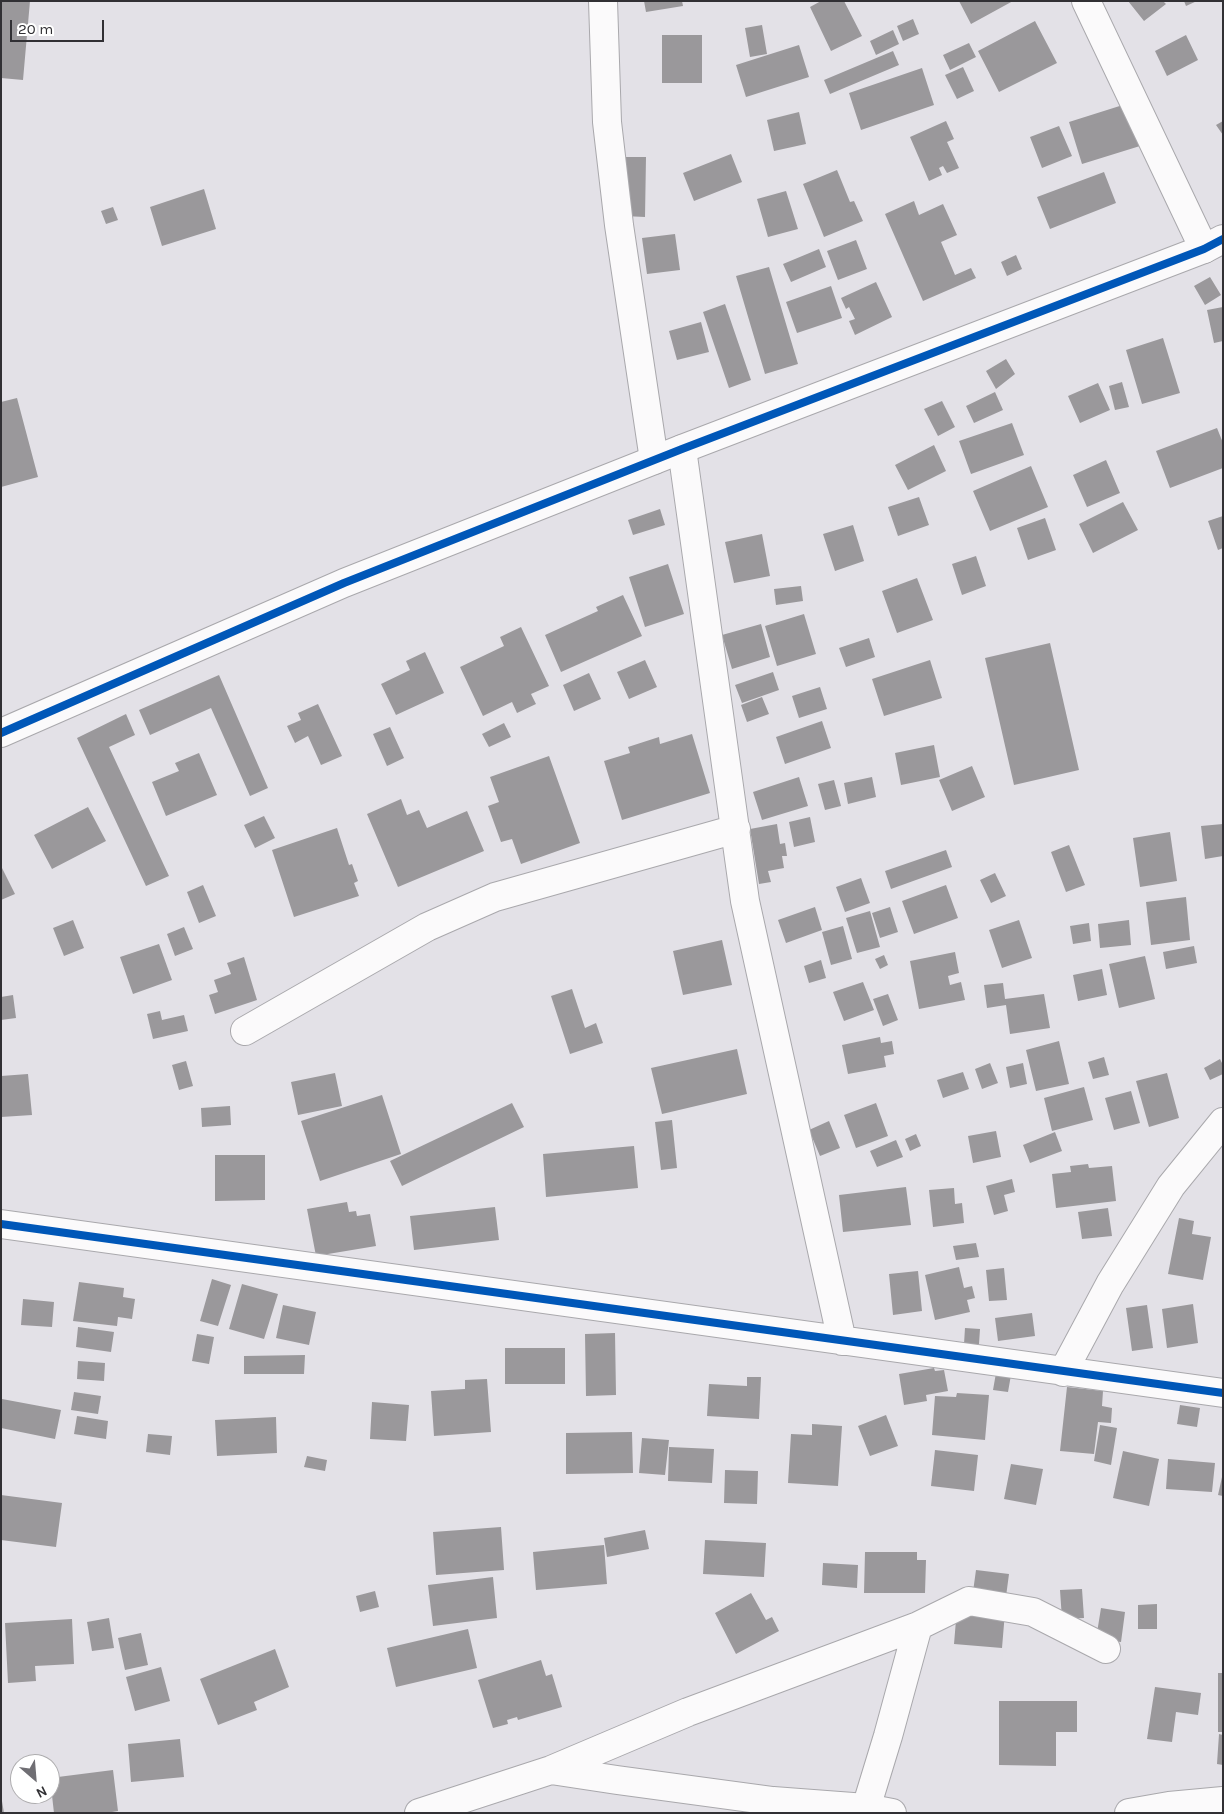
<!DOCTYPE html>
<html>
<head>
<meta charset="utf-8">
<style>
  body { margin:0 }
  #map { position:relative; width:1224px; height:1814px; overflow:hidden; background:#e3e1e7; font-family:Karla,sans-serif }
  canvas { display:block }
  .frame { position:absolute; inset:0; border:2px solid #313034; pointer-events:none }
  .north { position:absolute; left:10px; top:1754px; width:50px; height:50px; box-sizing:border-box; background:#fff; border:1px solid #adacae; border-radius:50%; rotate:153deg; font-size:14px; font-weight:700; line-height:20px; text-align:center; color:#313034 }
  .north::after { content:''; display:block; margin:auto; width:18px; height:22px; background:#6f6e73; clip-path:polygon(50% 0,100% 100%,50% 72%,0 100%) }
  .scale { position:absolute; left:10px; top:20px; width:94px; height:22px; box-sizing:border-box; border:2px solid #313034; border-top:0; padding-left:6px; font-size:15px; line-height:18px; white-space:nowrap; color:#313034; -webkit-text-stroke:4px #fff; paint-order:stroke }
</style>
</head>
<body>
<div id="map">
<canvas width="1224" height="1814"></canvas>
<div class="frame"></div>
<div class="north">N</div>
<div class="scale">20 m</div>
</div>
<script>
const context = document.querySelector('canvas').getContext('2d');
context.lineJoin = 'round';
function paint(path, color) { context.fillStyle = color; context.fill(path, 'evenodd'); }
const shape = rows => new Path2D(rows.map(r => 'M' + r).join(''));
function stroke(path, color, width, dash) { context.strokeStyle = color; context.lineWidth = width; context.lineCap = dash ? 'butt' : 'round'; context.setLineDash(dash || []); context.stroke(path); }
paint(shape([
  [1,1,30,1,23,80,1,78],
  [644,1,682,1,683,6,646,12],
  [821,1,844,1,862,36,831,51,810,7],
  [959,1,1013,1,971,24],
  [1128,1,1163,1,1166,4,1144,21],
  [1184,1,1197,1,1186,6],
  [913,19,919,34,903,41,897,26],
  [1035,21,1057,63,999,92,978,51],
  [762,25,767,54,750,57,745,28],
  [893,30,899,44,876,55,870,41],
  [662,35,702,35,702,83,662,83],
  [1186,35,1198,60,1167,76,1155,51],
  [969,43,976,57,950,70,943,55],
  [799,45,809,77,746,97,736,65],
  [893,51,899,65,830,94,824,80],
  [963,67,974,91,957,99,945,75],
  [922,68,934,105,861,130,849,93],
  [1126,104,1140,146,1082,164,1069,122],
  [799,112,806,144,774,151,767,120],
  [946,121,954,139,947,142,959,168,947,173,943,166,939,168,942,175,929,181,910,137],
  [1223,121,1223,135,1216,125],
  [1059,126,1072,156,1042,168,1030,137],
  [731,154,742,182,694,201,683,173],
  [625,157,646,157,645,217,624,216],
  [837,170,850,202,854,201,863,221,824,237,803,184],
  [1104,172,1116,203,1050,229,1037,197],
  [204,189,216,229,162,246,150,207],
  [786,191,798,229,768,237,757,199],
  [914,201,919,215,943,204,957,235,941,242,955,275,971,268,976,278,923,301,885,214],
  [113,207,118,220,106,224,101,211],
  [675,234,680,270,647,274,642,238],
  [856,240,867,269,838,280,827,251],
  [819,249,826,267,791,282,783,264],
  [1016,255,1022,269,1007,276,1001,262],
  [769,267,798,364,765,374,736,276],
  [1210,277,1221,295,1205,305,1194,286],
  [876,282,892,317,855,335,849,321,855,319,849,307,846,309,841,298],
  [831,286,842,318,797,333,786,302],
  [725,304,751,380,729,388,703,312],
  [1223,307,1223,341,1214,343,1207,310],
  [701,322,709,352,677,360,669,331],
  [1163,338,1180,393,1142,404,1126,350],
  [1006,359,1015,374,996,389,986,371],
  [1122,382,1129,407,1115,410,1109,386],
  [1098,383,1110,410,1080,423,1068,396],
  [995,392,1003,410,974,423,966,406],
  [17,398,38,477,1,487,1,402],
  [942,401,955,427,938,436,924,409],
  [1012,423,1024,455,971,474,959,441],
  [1217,428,1223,443,1223,468,1170,488,1156,451],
  [934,445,946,471,908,490,895,465],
  [1106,460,1120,493,1087,507,1073,475],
  [1031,466,1048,507,990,531,973,491],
  [919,497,929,525,898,536,888,507],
  [1123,502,1138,530,1093,553,1079,524],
  [660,509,665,525,633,535,628,520],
  [1223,516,1223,548,1218,550,1208,521],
  [1045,518,1056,550,1028,560,1017,528],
  [853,525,864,561,835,571,823,534],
  [762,534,770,576,734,583,725,542],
  [976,556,986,586,962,595,952,564],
  [668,564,684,614,645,627,629,577],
  [917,578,933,620,897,633,882,591],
  [801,586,803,601,776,605,774,589],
  [623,595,642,636,561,672,545,635,598,611,596,607],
  [804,614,816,654,777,666,765,626],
  [761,624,770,657,732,669,722,635],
  [521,627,549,686,531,694,536,704,517,713,512,702,483,716,460,667,504,646,500,637],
  [869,638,875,657,846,667,839,648],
  [1050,643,1079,770,1014,785,985,658],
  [425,652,444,693,396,715,381,684,410,670,406,661],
  [645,660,657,687,629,699,617,672],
  [930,660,942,698,884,716,872,679],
  [773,672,779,690,742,703,735,685],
  [589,673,601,699,574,711,563,685],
  [219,675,268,788,250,796,211,708,150,735,139,710],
  [820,687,827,709,799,718,792,696],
  [762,697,769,714,747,722,741,705],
  [318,704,342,756,321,765,308,736,295,743,287,726,301,720,298,713],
  [126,714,135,735,109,747,169,876,146,886,77,738],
  [822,721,831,748,785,764,776,737],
  [504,723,511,737,489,747,482,734],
  [390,727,404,758,387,766,373,734],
  [692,734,710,793,622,820,604,761,630,753,628,747,659,737,660,744],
  [934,745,940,777,901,785,895,753],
  [199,753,217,795,166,816,152,782,179,771,175,763],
  [549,756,580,843,521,864,512,839,501,842,488,806,499,802,490,777],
  [972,766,985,797,952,811,939,780],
  [799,777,808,806,762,820,753,792],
  [872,777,876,797,848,804,844,783],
  [834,780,841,806,825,810,818,784],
  [401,799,407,815,419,810,427,828,467,811,484,851,398,887,367,814],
  [88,807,106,841,52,869,34,835],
  [264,816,275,838,255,848,244,825],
  [810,817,815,842,794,847,789,822],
  [777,824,780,844,785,843,787,856,782,856,784,868,768,871,771,882,759,884,750,829],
  [1223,824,1223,856,1205,859,1201,826],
  [337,828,349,865,352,864,358,881,354,883,359,896,294,917,272,850],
  [1170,832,1177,881,1140,887,1133,838],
  [1069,845,1085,885,1066,892,1051,852],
  [946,850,952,867,891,889,885,871],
  [1,866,15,894,1,900],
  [995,873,1006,896,991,903,980,880],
  [861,878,870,903,845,912,836,887],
  [203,885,216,916,199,923,187,892],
  [946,885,958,918,914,934,902,901],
  [1186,897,1190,940,1151,945,1146,902],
  [815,907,822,930,786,943,778,920],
  [890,907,898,932,880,938,872,913],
  [870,911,880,947,857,953,846,918],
  [73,920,84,948,64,956,53,928],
  [1019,920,1032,958,1002,968,989,930],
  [1129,920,1131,945,1100,948,1098,924],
  [1089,923,1091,941,1073,944,1070,926],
  [843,926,852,959,831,965,822,932],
  [184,927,193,949,175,956,167,934],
  [722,940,732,985,683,995,673,951],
  [159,944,172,980,133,994,120,957],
  [1194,946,1197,963,1166,969,1163,952],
  [955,952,959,973,948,976,950,985,961,982,965,1000,919,1009,910,961],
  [884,955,888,965,880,969,875,959],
  [1145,956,1155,999,1119,1008,1109,964],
  [244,957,257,1000,215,1014,209,995,218,992,214,980,231,974,227,963],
  [821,960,826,978,809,983,804,966],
  [1102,969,1107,995,1078,1001,1073,975],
  [863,982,874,1010,844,1021,833,992],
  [1003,983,1005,999,1044,994,1050,1028,1010,1034,1006,1005,987,1008,984,985],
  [572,989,585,1028,596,1023,603,1043,570,1054,551,996],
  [888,994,898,1020,883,1026,873,999],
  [13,995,16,1018,1,1020,1,997],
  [160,1011,162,1020,184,1015,188,1031,153,1039,147,1014],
  [880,1037,881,1043,892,1041,894,1054,884,1056,886,1067,848,1074,842,1045],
  [1059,1041,1069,1084,1036,1091,1026,1050],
  [737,1049,747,1094,662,1114,651,1068],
  [1104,1057,1109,1075,1093,1079,1088,1062],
  [1220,1059,1223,1065,1223,1074,1210,1080,1204,1068],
  [186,1061,193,1086,179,1090,172,1065],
  [990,1063,998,1083,982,1089,975,1069],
  [1023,1063,1027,1084,1010,1088,1006,1067],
  [963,1072,969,1089,943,1098,937,1080],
  [335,1073,342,1106,298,1115,291,1082],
  [1167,1073,1179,1118,1149,1127,1136,1081],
  [28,1074,32,1115,1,1117,1,1076],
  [1084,1087,1093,1120,1052,1131,1044,1098],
  [1131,1091,1140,1123,1114,1130,1105,1098],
  [382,1095,401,1154,320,1181,301,1121],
  [512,1103,524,1127,402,1186,390,1161],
  [876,1103,888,1136,856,1148,844,1115],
  [230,1106,231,1125,202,1127,201,1108],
  [672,1120,677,1168,661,1170,655,1122],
  [829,1121,840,1148,820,1156,809,1130],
  [996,1131,1001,1157,973,1163,968,1136],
  [1055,1132,1062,1151,1030,1163,1023,1145],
  [916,1134,921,1146,910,1151,905,1139],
  [896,1140,903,1157,877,1167,870,1151],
  [634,1146,638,1188,546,1197,543,1154],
  [215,1155,265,1155,265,1200,215,1201],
  [1088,1164,1089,1168,1112,1166,1116,1201,1056,1208,1052,1174,1071,1172,1070,1166],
  [1012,1179,1015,1192,1004,1195,1008,1211,994,1215,986,1186],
  [906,1187,911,1225,843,1232,839,1195],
  [954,1188,955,1204,962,1203,964,1223,933,1227,929,1190],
  [347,1202,349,1212,356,1211,357,1216,370,1214,376,1246,316,1256,307,1209],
  [495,1207,499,1240,414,1250,410,1216],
  [1108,1208,1112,1236,1082,1239,1078,1212],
  [1179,1218,1194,1221,1192,1234,1211,1237,1203,1280,1168,1274],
  [976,1243,979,1257,956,1260,953,1246],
  [959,1267,964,1288,972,1286,975,1298,967,1300,970,1312,935,1320,925,1275],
  [1004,1268,1007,1300,989,1301,986,1270],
  [918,1271,922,1311,893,1315,889,1274],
  [212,1279,231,1285,218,1326,200,1321],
  [79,1282,124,1288,123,1297,135,1299,132,1319,118,1317,117,1326,73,1321],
  [242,1284,278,1294,264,1339,229,1329],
  [23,1299,54,1302,52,1327,21,1325],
  [1193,1304,1198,1343,1167,1348,1162,1309],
  [283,1305,316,1312,309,1345,276,1338],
  [1147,1305,1153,1348,1132,1351,1126,1308],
  [1032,1313,1035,1336,998,1341,995,1318],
  [78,1327,114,1332,111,1352,76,1347],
  [965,1328,980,1329,979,1344,964,1344],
  [615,1333,616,1395,586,1396,585,1334],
  [197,1334,214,1337,209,1364,192,1361],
  [505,1348,565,1348,565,1384,505,1384],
  [305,1355,304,1374,244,1374,244,1356],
  [78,1361,105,1363,104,1381,77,1379],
  [934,1368,935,1371,944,1370,948,1391,926,1395,927,1401,904,1405,899,1374],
  [996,1373,1011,1375,1008,1392,993,1390],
  [747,1377,761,1377,759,1419,707,1416,709,1384,747,1386],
  [487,1379,491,1432,434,1436,431,1391,465,1389,465,1380],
  [1067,1387,1103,1391,1102,1406,1112,1408,1111,1423,1098,1422,1094,1454,1060,1451],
  [74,1392,101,1396,98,1414,71,1410],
  [957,1393,989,1395,985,1440,932,1435,935,1396,956,1397],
  [2,1399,61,1410,55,1439,1,1428],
  [372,1402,409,1405,406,1441,370,1439],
  [1180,1405,1200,1408,1197,1427,1177,1424],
  [886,1415,898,1446,870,1456,858,1426],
  [77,1416,108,1421,106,1439,74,1434],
  [276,1417,277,1453,217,1456,215,1420],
  [812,1424,842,1426,838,1486,788,1483,791,1434,812,1435],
  [1100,1425,1117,1428,1111,1465,1094,1461],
  [632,1432,633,1473,566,1474,566,1433],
  [148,1434,172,1436,170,1455,146,1452],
  [642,1438,669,1440,665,1475,639,1473],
  [669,1447,714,1449,712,1483,668,1481],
  [935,1450,978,1455,974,1491,931,1486],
  [1123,1451,1159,1459,1149,1506,1113,1498],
  [307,1456,327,1460,325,1471,304,1467],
  [1168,1459,1215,1463,1212,1492,1166,1489],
  [1011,1464,1043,1469,1036,1505,1004,1499],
  [725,1470,758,1471,757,1504,724,1503],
  [1222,1477,1223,1477,1223,1496,1218,1495],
  [1,1495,62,1503,56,1547,1,1540],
  [501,1527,504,1570,436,1575,433,1532],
  [645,1530,649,1549,607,1557,604,1538],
  [705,1540,766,1543,764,1577,703,1574],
  [604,1545,607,1584,536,1590,533,1552],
  [865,1552,917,1552,917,1560,926,1560,925,1593,864,1593],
  [823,1563,858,1565,857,1588,822,1585],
  [976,1570,1009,1574,1005,1604,972,1599],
  [493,1577,497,1618,433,1626,428,1585],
  [1082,1589,1084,1618,1062,1619,1060,1590],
  [375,1591,379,1607,360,1612,356,1596],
  [751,1593,766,1620,772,1617,779,1631,736,1654,715,1613],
  [1157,1604,1157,1629,1138,1629,1138,1605],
  [957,1608,1005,1612,1002,1648,954,1644],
  [1101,1608,1125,1612,1121,1642,1096,1639],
  [109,1618,114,1648,92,1651,87,1622],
  [72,1619,74,1664,35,1666,36,1681,8,1683,5,1623],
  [468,1629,477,1668,396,1687,387,1648],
  [141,1633,148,1665,125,1670,118,1638],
  [275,1649,289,1687,254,1702,257,1710,218,1725,200,1679],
  [541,1660,546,1676,552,1674,562,1707,518,1720,517,1717,507,1720,508,1724,493,1728,478,1680],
  [161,1667,170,1701,135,1711,126,1677],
  [1218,1673,1223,1673,1223,1732,1218,1732],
  [1155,1687,1201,1693,1198,1715,1176,1712,1172,1742,1147,1739],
  [999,1701,1077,1701,1077,1732,1056,1732,1056,1766,999,1765],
  [1219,1734,1223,1735,1223,1765,1217,1764],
  [180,1739,184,1777,131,1782,128,1744],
  [113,1770,118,1811,106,1813,54,1813,50,1778],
  [1,1801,2,1801,4,1813,1,1813]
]), '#9a989b');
const minor = shape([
  [603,1,607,122,619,225,654,460],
  [1086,1,1204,249],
  [682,449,745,901,842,1341],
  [245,1031,427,927,495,897,736,829],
  [1,1224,1223,1393],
  [1063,1372,1110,1284,1171,1186,1223,1122],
  [551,1770,617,1780,773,1801,866,1808,892,1813],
  [419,1813,551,1770,688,1712,918,1626,969,1601,1033,1612,1106,1649],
  [863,1813,866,1808,888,1736,918,1626],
  [1129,1813,1169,1806,1223,1801]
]);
const tertiary = shape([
  [1,733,344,583,682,449,1204,249,1223,239]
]);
stroke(minor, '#a9a8ac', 30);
stroke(tertiary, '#a9a8ac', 30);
stroke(minor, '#fbfafb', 28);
stroke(tertiary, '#fbfafb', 28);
stroke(shape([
  [1,733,344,583,682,449,1204,249,1223,239],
  [1,1224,1223,1393]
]), '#0057b8', 8);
</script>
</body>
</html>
